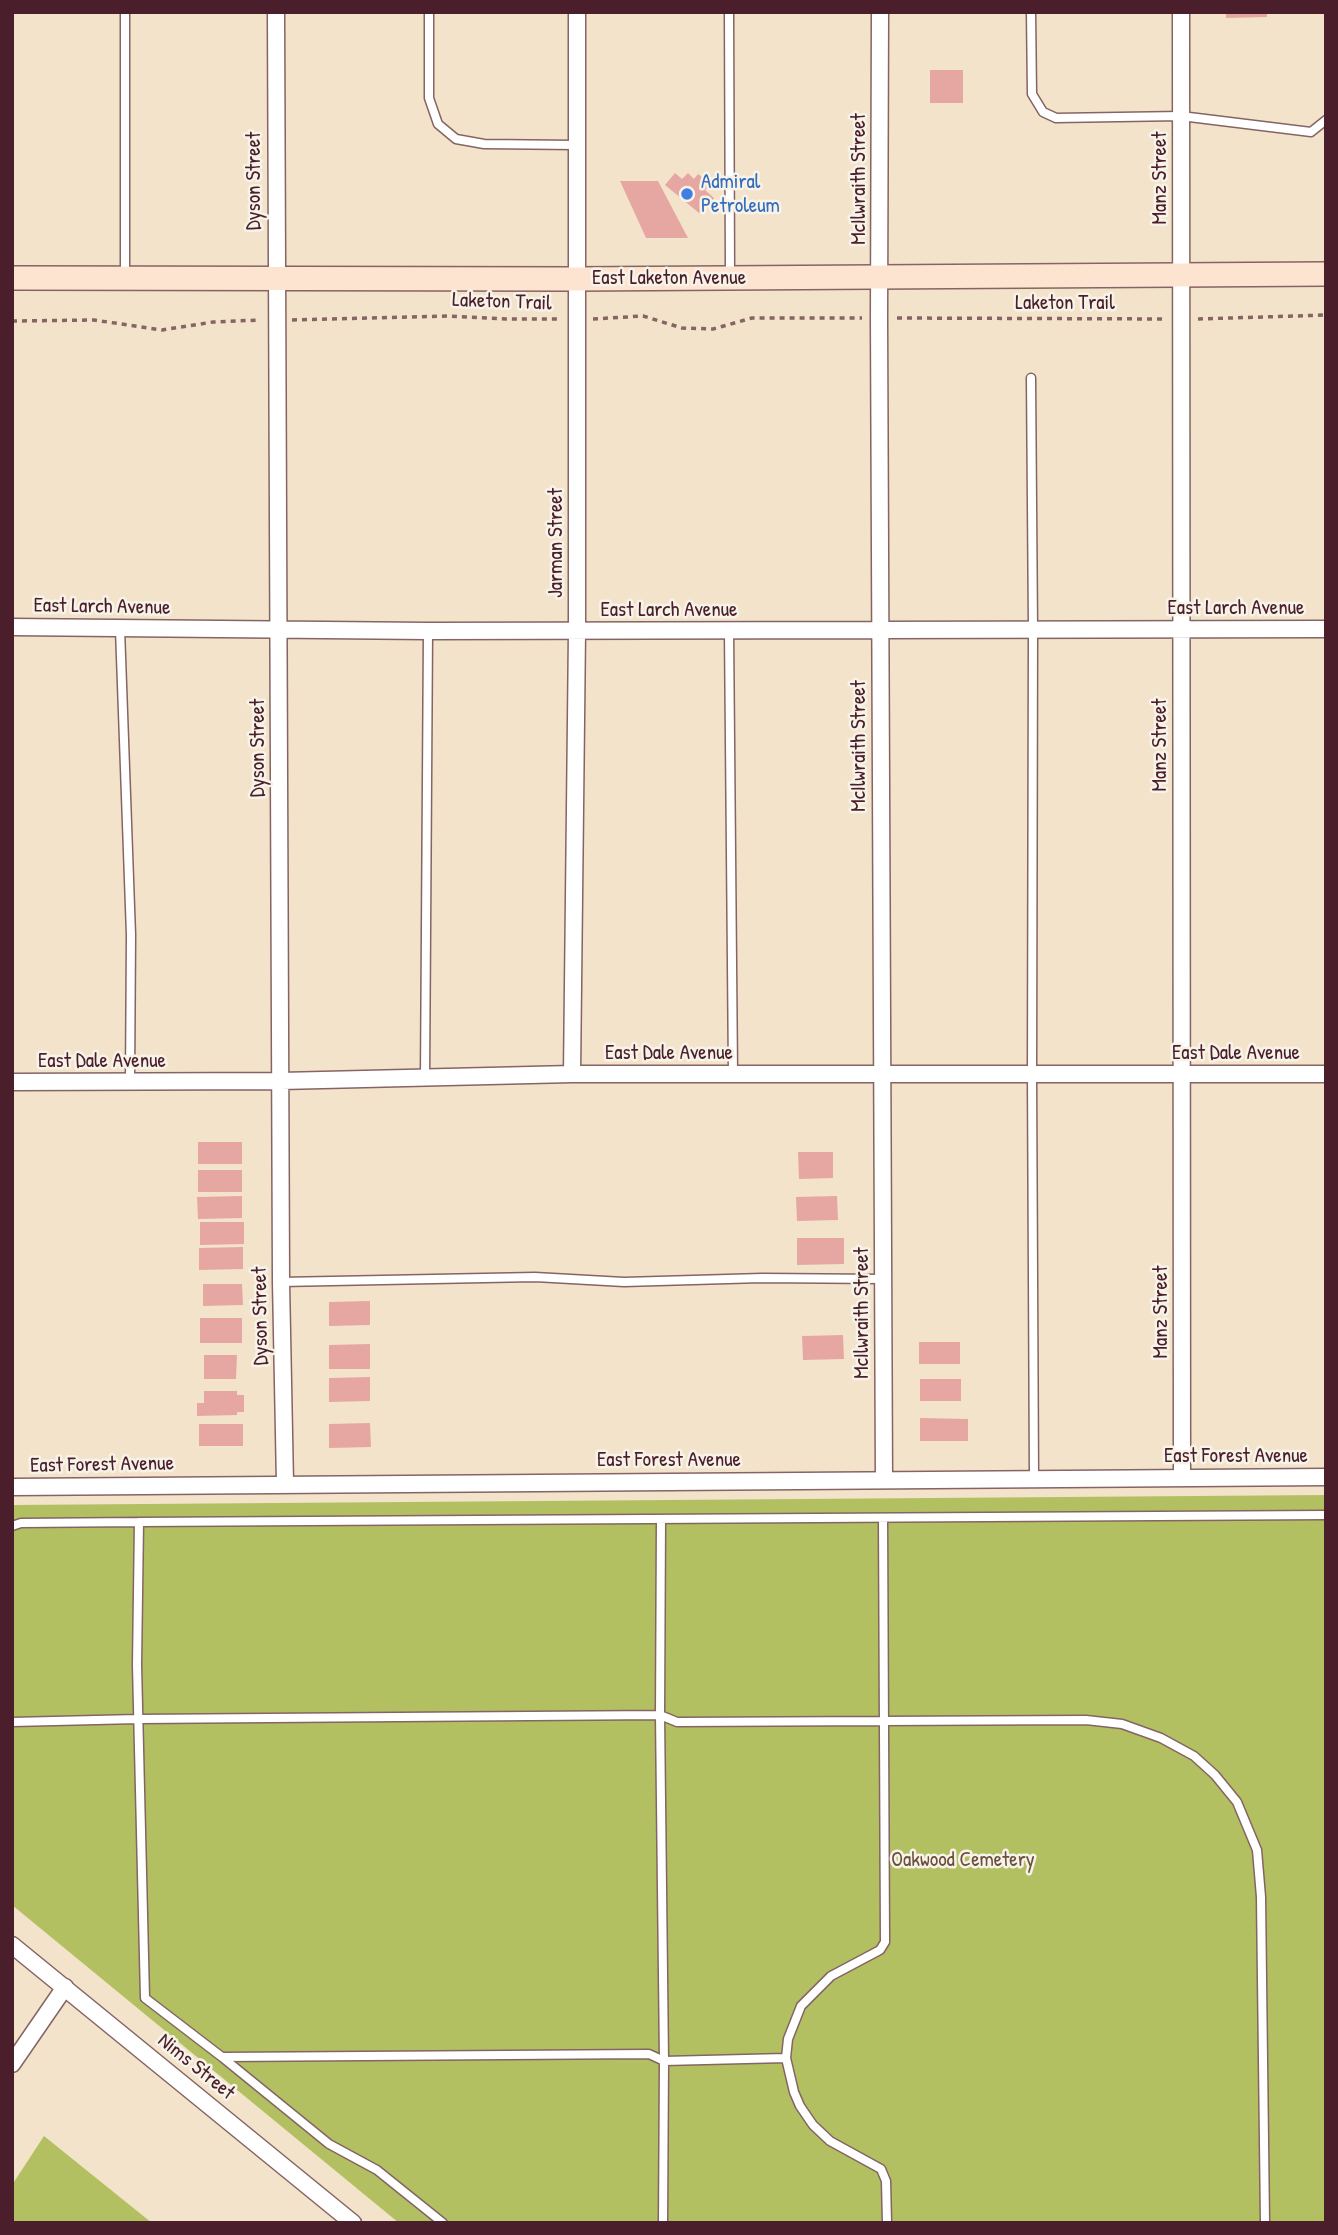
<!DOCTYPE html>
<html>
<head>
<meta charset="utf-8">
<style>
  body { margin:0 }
  #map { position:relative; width:1338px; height:2235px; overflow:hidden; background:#f3e3cb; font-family:"Patrick Hand",sans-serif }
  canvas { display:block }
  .frame { position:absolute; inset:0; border:14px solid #4a1f2b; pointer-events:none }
</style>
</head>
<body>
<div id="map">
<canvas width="1338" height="2235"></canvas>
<div class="frame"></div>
</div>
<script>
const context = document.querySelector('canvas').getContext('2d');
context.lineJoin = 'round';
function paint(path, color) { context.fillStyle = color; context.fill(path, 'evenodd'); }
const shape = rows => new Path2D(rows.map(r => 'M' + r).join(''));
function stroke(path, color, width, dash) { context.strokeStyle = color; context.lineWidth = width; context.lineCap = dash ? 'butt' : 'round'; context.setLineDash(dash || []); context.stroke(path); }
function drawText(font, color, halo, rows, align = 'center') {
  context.font = font + ' "Patrick Hand",sans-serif'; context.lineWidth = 5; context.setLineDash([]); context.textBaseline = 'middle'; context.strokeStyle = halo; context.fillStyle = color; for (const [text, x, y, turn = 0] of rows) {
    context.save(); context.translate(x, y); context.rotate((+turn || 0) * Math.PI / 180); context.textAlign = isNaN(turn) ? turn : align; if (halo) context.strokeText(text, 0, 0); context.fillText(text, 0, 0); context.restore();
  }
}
paint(shape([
  [1326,1495,1326,2223,399,2223,12,1905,12,1505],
  [44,2136,152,2223,12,2223,12,2185]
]), '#b3c062');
paint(shape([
  [1226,12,1267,12,1267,17,1226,18],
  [930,70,963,70,963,103,930,103],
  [675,173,682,179,688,173,694,179,698,174,711,184,705,190,714,198,705,209,703,208,699,213,665,185],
  [620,181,658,181,688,238,646,238],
  [198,1142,242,1142,242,1164,198,1164],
  [798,1152,833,1152,833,1178,799,1179],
  [198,1170,242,1170,242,1192,198,1192],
  [242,1196,242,1218,198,1219,197,1197],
  [837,1196,838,1220,797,1221,796,1197],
  [200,1222,244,1222,244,1244,200,1245],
  [797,1238,844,1238,844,1264,797,1265],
  [243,1247,243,1269,199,1270,199,1248],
  [203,1284,242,1284,243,1305,203,1306],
  [370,1301,370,1325,329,1326,329,1302],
  [200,1318,242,1318,242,1343,200,1343],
  [843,1335,844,1359,803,1360,802,1336],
  [919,1342,960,1342,960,1364,919,1364],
  [370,1344,370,1369,329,1369,329,1345],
  [204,1355,237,1355,236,1379,204,1379],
  [370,1377,370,1401,329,1402,329,1378],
  [920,1379,961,1379,961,1401,920,1401],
  [204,1391,237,1391,237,1395,244,1395,244,1412,237,1412,237,1415,197,1416,197,1403,204,1403],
  [920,1418,968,1419,968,1441,920,1441],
  [370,1423,371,1447,329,1448,329,1424],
  [199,1424,243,1424,243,1446,199,1446]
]), '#e6a7a3');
const service = shape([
  [125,12,125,275],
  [429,12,429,98,438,124,456,139,484,144,576,145],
  [729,12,730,275],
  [1031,12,1032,94,1043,112,1056,118,1181,116,1311,132,1326,120],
  [1031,378,1033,630,1032,1075,1034,1479],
  [120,629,131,935,130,1082],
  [729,631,733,1074],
  [425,1078,428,631],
  [281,1282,535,1277,624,1282,762,1278,883,1279],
  [883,1518,885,1942,880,1950,831,1976,801,2006,788,2039,786,2058,794,2092,800,2106,813,2125,830,2141,881,2169,886,2181,887,2223],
  [661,1519,660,1715,664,2061,663,2223],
  [139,1522,137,1665,145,1998,222,2057,649,2054,664,2061,786,2058],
  [12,1526,21,1523,139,1522,1326,1515],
  [12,1722,138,1719,660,1715,677,1722,1086,1720,1122,1724,1161,1738,1194,1756,1215,1775,1237,1802,1257,1850,1261,1897,1265,2223],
  [222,2057,329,2144,377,2170,443,2223]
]);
const minor = shape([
  [276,12,281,1282,285,1484],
  [880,12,879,318,884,1480],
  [1181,12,1182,1478],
  [12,627,428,631,1326,629],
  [572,1074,577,631,577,12],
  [12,1082,281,1081,572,1074,1326,1074],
  [12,1487,1326,1477],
  [12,1945,353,2223],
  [12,2064,65,1987]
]);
const secondary = shape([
  [12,278,576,279,1326,274]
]);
stroke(service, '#856463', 11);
stroke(minor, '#856463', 19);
stroke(secondary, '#856463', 26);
stroke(shape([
  [897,318,1166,319],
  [593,319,643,316,682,328,713,329,752,318,862,318],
  [1198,319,1326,315],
  [292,320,449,316,506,319,561,319],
  [12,321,94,320,162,330,213,322,260,320]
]), '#856463', 3.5, [5, 5]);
stroke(service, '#fff', 8);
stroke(minor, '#fff', 16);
stroke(secondary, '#fde4d0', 23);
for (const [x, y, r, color] of [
  [687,194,7,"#3f7fe0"]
]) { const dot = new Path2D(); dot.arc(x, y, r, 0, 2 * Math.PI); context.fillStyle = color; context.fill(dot); stroke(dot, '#f7f3e8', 2.5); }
drawText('21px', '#4a1f2b', '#f7f3e8', [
  ["Manz Street",1160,178,-90],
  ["McIlwraith Street",859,179,-90],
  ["Dyson Street",254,181,-90],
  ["East Laketon Avenue",669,278],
  ["Laketon Trail",502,302,2],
  ["Laketon Trail",1065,303],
  ["Jarman Street",556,543,-90],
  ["East Larch Avenue",102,607,1],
  ["East Larch Avenue",1236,608],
  ["East Larch Avenue",669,610],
  ["Manz Street",1160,745,-90],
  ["McIlwraith Street",859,746,-90],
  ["Dyson Street",258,748,-90],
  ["East Dale Avenue",669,1053],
  ["East Dale Avenue",1236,1053],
  ["East Dale Avenue",102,1061],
  ["Manz Street",1161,1312,-90],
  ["McIlwraith Street",862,1313,-90],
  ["Dyson Street",261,1316,-91],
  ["East Forest Avenue",1236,1456],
  ["East Forest Avenue",669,1460],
  ["East Forest Avenue",102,1465,-1],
  ["Nims Street",196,2067,39]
]);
drawText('21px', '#366cbe', '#f7f3e8', [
  ["Admiral",701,182],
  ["Petroleum",701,206]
], 'left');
drawText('21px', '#6a4f3c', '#f7f3e8', [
  ["Oakwood Cemetery",963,1860]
]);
</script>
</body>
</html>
